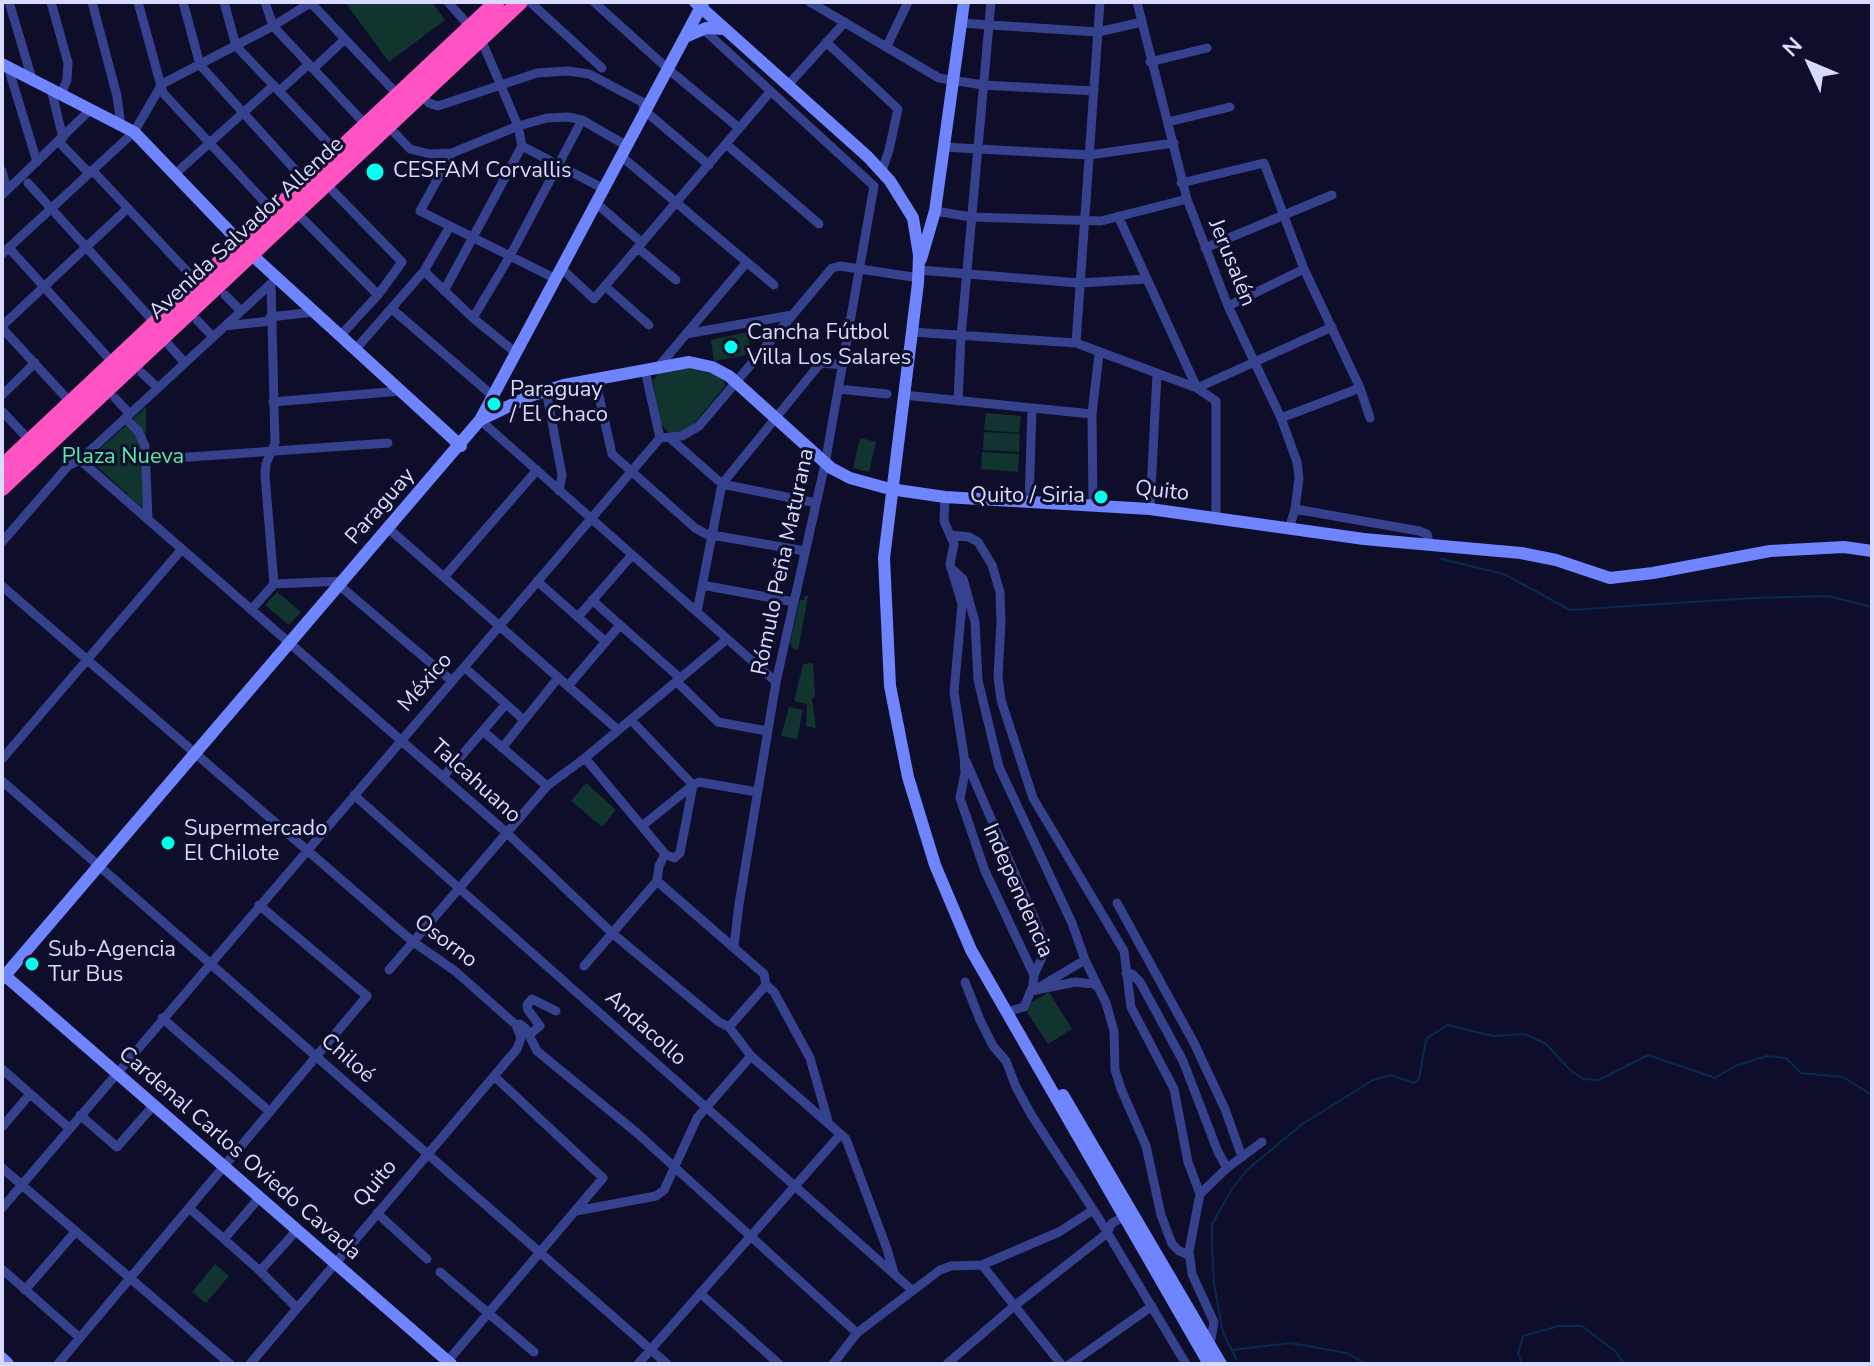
<!DOCTYPE html>
<html>
<head>
<meta charset="utf-8">
<style>
  body { margin:0 }
  #map { position:relative; width:1874px; height:1366px; overflow:hidden; background:#0e0e2b; font-family:"Nunito Sans",sans-serif }
  canvas { display:block }
  .frame { position:absolute; inset:0; border:4px solid #d8daff; pointer-events:none }
  .north { position:absolute; left:1770px; top:24px; width:80px; height:80px; -webkit-text-stroke:6px #0e0e2b; paint-order:stroke; rotate:314deg; font-size:22px; font-weight:700; line-height:32px; text-align:center; color:#d8daff }
  .north::after { content:''; display:block; margin:auto; width:28px; height:36px; background:#d8daff; clip-path:polygon(50% 0,100% 100%,50% 72%,0 100%) }
</style>
</head>
<body>
<div id="map">
<canvas width="1874" height="1366"></canvas>
<div class="frame"></div>
<div class="north">N</div>
</div>
<script>
const context = document.querySelector('canvas').getContext('2d');
context.lineJoin = 'round';
function paint(path, color) { context.fillStyle = color; context.fill(path, 'evenodd'); }
const shape = rows => new Path2D(rows.map(r => 'M' + r).join(''));
function stroke(path, color, width, dash) { context.strokeStyle = color; context.lineWidth = width; context.lineCap = dash ? 'butt' : 'round'; context.setLineDash(dash || []); context.stroke(path); }
function drawText(font, color, halo, rows, align = 'center') {
  context.font = font + ' "Nunito Sans",sans-serif'; context.lineWidth = 6; context.setLineDash([]); context.textBaseline = 'middle'; context.strokeStyle = halo; context.fillStyle = color; for (const [text, x, y, turn = 0] of rows) {
    context.save(); context.translate(x, y); context.rotate((+turn || 0) * Math.PI / 180); context.textAlign = isNaN(turn) ? turn : align; if (halo) context.strokeText(text, 0, 0); context.fillText(text, 0, 0); context.restore();
  }
}
paint(shape([
  [345,2,432,2,445,20,389,62],
  [747,332,752,354,714,361,711,340],
  [688,368,716,375,724,380,725,386,692,426,682,432,669,433,661,424,653,381,659,372],
  [146,407,146,511,89,459],
  [986,413,1021,416,1019,433,984,430],
  [984,432,1020,434,1019,452,983,450],
  [860,438,876,442,869,472,853,468],
  [982,452,1019,454,1018,472,981,469],
  [277,592,301,612,289,625,265,605],
  [805,596,808,596,798,650,793,649,790,643,800,600,804,600],
  [813,663,815,696,812,699,816,728,806,726,807,704,794,701,803,664],
  [789,707,803,710,797,739,781,736],
  [586,783,616,810,602,827,571,801],
  [1049,992,1072,1029,1048,1044,1024,1007],
  [215,1264,229,1276,206,1303,192,1292]
]), '#11352e');
stroke(shape([
  [1441,559,1504,574,1570,610,1753,598,1828,596,1872,607],
  [1232,1350,1290,1343,1347,1353,1366,1364],
  [1237,1360,1223,1333,1214,1284,1212,1247,1212,1224,1232,1189,1247,1170,1301,1125,1373,1080,1391,1075,1414,1083,1419,1079,1426,1039,1447,1025,1493,1036,1525,1034,1546,1044,1571,1071,1583,1079,1599,1080,1648,1055,1715,1078,1735,1066,1767,1056,1786,1058,1801,1073,1843,1077,1872,1095],
  [1522,1364,1518,1353,1523,1336,1559,1326,1582,1326,1616,1352,1624,1364]
]), '#062b4c', 2);
stroke(shape([
  [9,2,32,79],
  [51,2,68,63,67,80,61,94],
  [92,2,117,96,121,126],
  [138,2,163,93,274,212],
  [183,2,200,65,306,182],
  [224,2,236,46,337,152],
  [265,2,273,26,366,125],
  [310,2,398,95],
  [448,2,470,27],
  [530,2,602,68],
  [594,2,668,69,739,128],
  [810,2,939,78,983,85,1094,91],
  [1137,2,1187,199,1228,306,1281,418,1297,462,1299,478,1295,509,1289,529],
  [960,23,1098,32,1142,22],
  [703,29,874,186,825,464,776,682,739,904,734,946],
  [481,39,518,126,522,146,604,189],
  [826,42,898,109,889,150,882,171],
  [887,46,908,2],
  [1150,62,1207,48],
  [8,67,37,162],
  [313,69,344,40],
  [788,85,845,22],
  [51,89,63,138],
  [279,91,309,64],
  [421,95,429,103,438,106,537,73,568,71,589,74,642,102,645,111,709,165],
  [1168,122,1230,107],
  [388,126,410,149,430,154,452,153,518,126,547,118,568,117,582,120,627,146],
  [59,142,89,173],
  [726,144,819,224],
  [943,147,1089,155,1174,143],
  [452,153,420,211,556,279],
  [621,156,774,285],
  [92,170,198,283],
  [2,171,7,190],
  [175,174,274,85],
  [28,183,155,323],
  [1181,183,1264,163,1304,269,1360,388,1370,418],
  [327,185,402,262,378,295,340,336],
  [2,195,90,110],
  [596,203,642,243],
  [935,211,971,217,1101,221,1187,199],
  [297,213,378,295],
  [1118,216,1197,388,1216,401,1216,518],
  [9,248,113,363],
  [638,248,676,280],
  [1205,248,1332,195],
  [2,254,134,132,162,84,273,26,310,3],
  [561,268,594,299,770,92],
  [919,270,1079,283,1147,279],
  [424,271,473,318,516,353],
  [605,286,649,325],
  [444,291,522,146],
  [225,295,241,311],
  [1228,306,1304,269],
  [392,309,493,396],
  [270,317,314,312],
  [473,318,510,256,582,120],
  [197,320,213,337],
  [2,326,128,208],
  [225,326,270,321],
  [2,328,71,403],
  [912,332,1076,343,1197,388,1332,327],
  [686,334,792,315],
  [1076,343,1100,2],
  [169,345,185,363],
  [355,350,424,271,450,226],
  [659,366,747,262],
  [645,370,660,438],
  [142,373,158,388],
  [595,378,612,454,695,528,706,534,805,551],
  [838,389,887,394],
  [546,390,562,475,559,491],
  [2,395,35,363],
  [903,395,1092,414],
  [115,398,130,414],
  [958,401,961,337,991,2],
  [273,402,400,391],
  [2,411,30,441],
  [125,418,138,431,145,446,148,519],
  [1281,418,1360,388],
  [480,420,776,682],
  [670,438,722,484,816,503],
  [80,460,507,833,612,933,719,1022,729,1027,751,1056,846,1139,887,1249,894,1273],
  [147,460,388,443],
  [945,497,944,521,954,544,950,564,962,604,954,692,964,756,965,773,960,798,985,871,1034,975,1033,986,1024,1007,1013,1010],
  [1029,502,1032,408],
  [1093,506,1092,414,1099,354],
  [1150,509,1157,374],
  [1295,509,1419,531,1427,534,1429,544],
  [389,529,618,730],
  [952,535,969,537,978,542,992,565,1000,592,1001,622,998,676,1001,700,1033,798,1124,951,1131,1007,1174,1089,1188,1162,1200,1194,1189,1251,1192,1274,1214,1322,1210,1345],
  [2,542,68,466,80,460,277,278],
  [951,568,963,579,975,622,978,680,999,767,1072,923,1085,960,1106,1003,1114,1031,1115,1070,1121,1089,1146,1146,1161,1215,1172,1244,1179,1251,1189,1255],
  [444,577,537,470],
  [537,581,606,642],
  [274,584,344,581],
  [702,585,794,602],
  [2,586,412,941,455,971,516,1025,520,1024,526,1029,537,1051,637,1133,857,1333],
  [340,586,452,681],
  [592,600,680,678],
  [251,610,274,584,265,475,266,464,275,443,271,284],
  [697,612,722,484,818,366,823,363,843,365],
  [578,617,632,555],
  [464,667,524,720],
  [676,681,718,722,767,731],
  [568,686,620,625],
  [631,720,693,785,699,782,757,792],
  [483,731,547,786],
  [502,748,558,678],
  [585,758,665,854],
  [2,759,182,549],
  [966,761,1045,943,1045,951,1034,975],
  [443,777,506,704],
  [2,781,667,1364],
  [354,795,912,1290],
  [642,826,693,785],
  [665,854,674,858,680,853,693,785],
  [657,881,764,974,766,985,774,992,810,1058,828,1121],
  [657,881,659,866,665,854],
  [1117,903,1194,1043,1225,1109,1242,1157],
  [584,966,657,881],
  [389,970,547,786,585,758,727,639],
  [1126,973,1132,974,1140,982,1183,1061,1218,1152,1227,1168],
  [965,982,980,1020,993,1046,1006,1061,1016,1087,1032,1116,1101,1222,1186,1364],
  [1041,986,1085,960],
  [1031,991,1075,982,1094,984,1096,986],
  [162,1018,270,1112],
  [729,1027,766,985],
  [529,1035,540,1026,528,1010,527,1005,532,999,556,1011],
  [2,1069,69,1128],
  [80,1115,117,1147,153,1106],
  [2,1127,30,1094],
  [2,1168,230,1364],
  [1200,1194,1227,1168,1262,1142],
  [2,1208,660,438,682,436,699,426,832,268,840,266,919,278],
  [189,1208,260,1271,297,1308],
  [576,1211,656,1196,664,1190,697,1118,751,1056],
  [377,1213,427,1259],
  [224,1239,259,1198],
  [982,1265,1061,1364],
  [2,1269,80,1338],
  [260,1271,297,1230],
  [440,1272,534,1352],
  [25,1290,76,1231],
  [700,1293,779,1364],
  [446,1363,603,1178,494,1076],
  [58,1364,367,996,259,905],
  [250,1364,517,1049,521,1038,516,1025],
  [638,1364,840,1135],
  [833,1364,857,1333,940,1270,951,1266,982,1265,1059,1232,1093,1210],
  [947,1364,1013,1307,1106,1234,1112,1223,1129,1214],
  [1070,1364,1152,1306]
]), '#36418d', 9);
stroke(shape([
  [695,2,868,157,890,181,913,218,919,255,918,283,884,558,890,686,908,777,935,865,971,950,1209,1364],
  [685,37,706,28,724,29],
  [2,64,134,132,252,255,461,446],
  [921,259,935,211,964,2],
  [480,420,530,396,564,385,689,362,712,367,729,376,831,468,850,478,890,489,945,497,1150,509,1364,539,1521,553,1556,560,1610,578,1653,573,1770,551,1844,547,1872,551],
  [2,973,451,1364],
  [2,979,480,420,703,3],
  [1063,1095,1221,1364],
  [2,1358,8,1364]
]), '#6f84ff', 12);
stroke(shape([
  [2,467,497,2],
  [2,488,520,2]
]), '#ff53c3', 16);
for (const [x, y, r, color] of [
  [375,172,10,"#04ffed"],
  [731,347,8,"#04ffed"],
  [494,404,8,"#04ffed"],
  [1101,497,8,"#04ffed"],
  [168,843,8,"#04ffed"],
  [32,964,8,"#04ffed"]
]) { const dot = new Path2D(); dot.arc(x, y, r, 0, 2 * Math.PI); context.fillStyle = color; context.fill(dot); stroke(dot, '#0e0e2b', 3); }
drawText('22px', '#d8daff', '#0e0e2b', [
  ["CESFAM Corvallis",393,172],
  ["Cancha Fútbol",747,334],
  ["Villa Los Salares",747,359],
  ["Paraguay",510,391],
  ["/ El Chaco",510,416],
  ["Quito / Siria",1085,497,"right"],
  ["Supermercado",184,830],
  ["El Chilote",184,855],
  ["Sub-Agencia",48,951],
  ["Tur Bus",48,976]
], 'left');
drawText('22px', '#d8daff', '#0e0e2b', [
  ["Avenida Salvador Allende",247,229,-43],
  ["Jerusalén",1231,263,68],
  ["Quito",1162,492,6],
  ["Paraguay",381,507,-49],
  ["Rómulo Peña Maturana",784,562,-78],
  ["México",426,683,-49],
  ["Talcahuano",475,782,42],
  ["Independencia",1017,891,66],
  ["Osorno",445,942,37],
  ["Andacollo",645,1029,42],
  ["Chiloé",347,1059,41],
  ["Cardenal Carlos Oviedo Cavada",239,1154,41],
  ["Quito",376,1184,-50]
]);
drawText('22px', '#59eaad', '#0e0e2b', [
  ["Plaza Nueva",123,458]
]);
</script>
</body>
</html>
